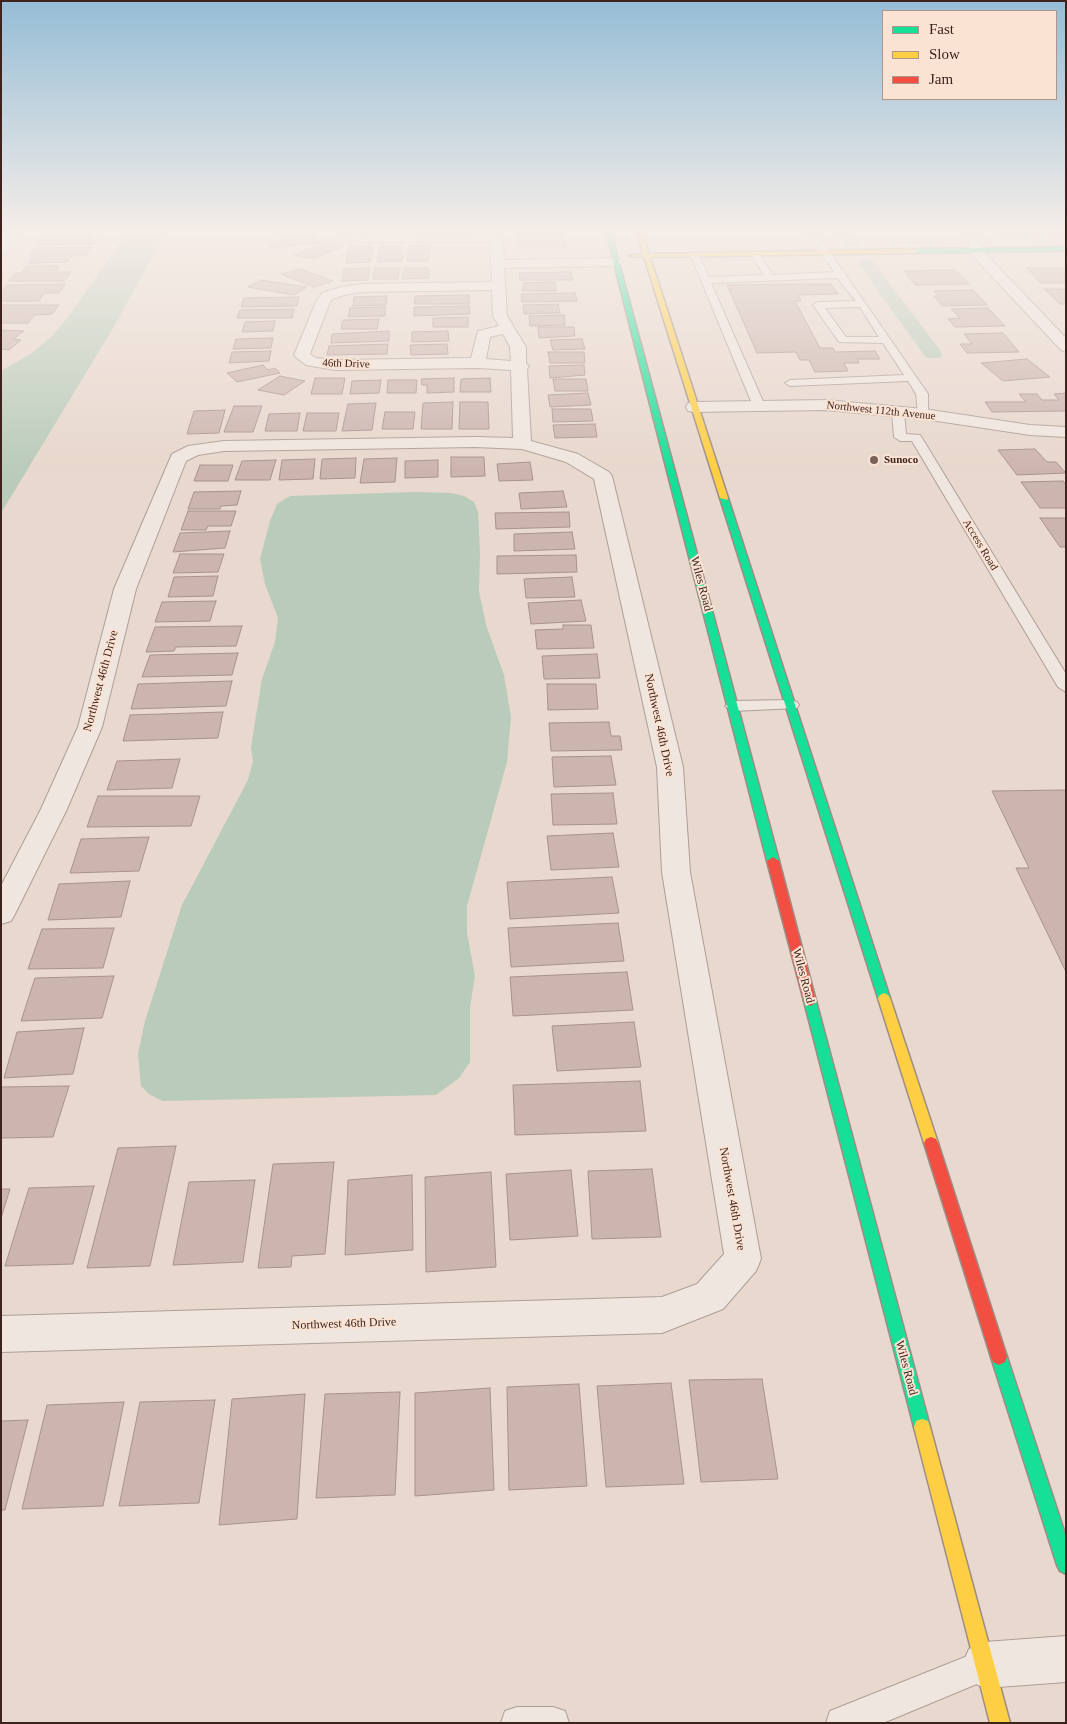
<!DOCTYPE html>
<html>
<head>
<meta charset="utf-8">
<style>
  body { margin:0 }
  #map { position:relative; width:1067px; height:1724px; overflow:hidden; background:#e8d8cd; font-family:Georgia,serif }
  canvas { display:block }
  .frame { position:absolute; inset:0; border:2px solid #3e231d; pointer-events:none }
  .legend { position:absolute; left:882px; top:10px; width:175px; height:90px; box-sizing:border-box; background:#fae3d3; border:1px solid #af968a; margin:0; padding:6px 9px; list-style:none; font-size:15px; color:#3e231d }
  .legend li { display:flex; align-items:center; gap:10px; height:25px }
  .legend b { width:25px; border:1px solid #af968a }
</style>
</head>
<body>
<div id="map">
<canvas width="1067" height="1724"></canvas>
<div class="frame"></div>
<ul class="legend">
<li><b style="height:6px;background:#16e098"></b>Fast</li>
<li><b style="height:6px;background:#ffcf43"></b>Slow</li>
<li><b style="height:6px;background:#f24e42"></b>Jam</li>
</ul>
</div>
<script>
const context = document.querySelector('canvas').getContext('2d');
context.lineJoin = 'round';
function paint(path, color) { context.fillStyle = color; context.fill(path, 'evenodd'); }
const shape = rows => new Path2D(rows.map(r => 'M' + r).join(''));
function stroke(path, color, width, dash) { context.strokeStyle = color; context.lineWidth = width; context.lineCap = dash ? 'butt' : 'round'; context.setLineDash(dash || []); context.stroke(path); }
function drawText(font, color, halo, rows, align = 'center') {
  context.font = font + ' Georgia,serif'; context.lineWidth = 4; context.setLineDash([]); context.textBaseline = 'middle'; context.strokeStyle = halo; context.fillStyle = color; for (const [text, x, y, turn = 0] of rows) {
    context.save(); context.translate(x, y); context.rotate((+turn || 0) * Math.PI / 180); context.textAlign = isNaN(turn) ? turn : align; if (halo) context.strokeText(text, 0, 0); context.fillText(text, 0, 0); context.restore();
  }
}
paint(shape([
  [129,229,168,229,112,330,1,513,1,371,32,353,53,335,69,316],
  [415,492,451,493,464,496,474,502,478,512,480,553,479,591,486,625,504,675,511,717,507,762,467,906,467,933,475,976,470,1007,470,1062,459,1078,436,1095,162,1101,149,1094,141,1086,138,1054,145,1021,182,905,248,780,253,761,251,747,262,679,275,642,278,618,265,584,260,559,270,521,277,504,290,496]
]), '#b9cbba');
paint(shape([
  [835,229,850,229,860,243,858,246,846,246,835,229],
  [866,258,872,260,940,350,942,354,940,358,926,358,858,263,866,258]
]), '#b9cbba');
const building = shape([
  [287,229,317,229,316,232,286,233,287,229],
  [421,229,469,229,469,232,421,233,421,229],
  [996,229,1037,229,1041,233,1001,234,996,229],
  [1046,229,1066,229,1066,234,1051,234,1046,229],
  [93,230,89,237,99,237,95,244,38,245,42,238,46,238,49,234,56,234,59,231,93,230],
  [564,231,565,238,516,238,516,232,564,231],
  [314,236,319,243,271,248,266,242,314,236],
  [517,240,565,240,567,247,517,247,517,240],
  [328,242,344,246,312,259,294,255,328,242],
  [430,245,428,261,407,261,409,246,430,245],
  [349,246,373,246,370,262,346,263,349,246],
  [379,246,401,246,400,255,403,255,402,261,377,262,379,246],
  [92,247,86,255,72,256,67,262,28,263,33,256,29,256,35,248,92,247],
  [27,266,60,266,55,272,71,272,64,281,9,281,15,274,21,273,27,266],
  [369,268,368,280,342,281,344,269,369,268],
  [375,268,400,268,398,279,373,279,375,268],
  [405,268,429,268,429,278,402,279,405,268],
  [1027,268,1066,268,1066,283,1040,283,1027,268],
  [301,269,333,281,314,287,281,274,301,269],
  [955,270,969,284,915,285,904,271,955,270],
  [571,272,573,280,520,280,519,273,571,272],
  [261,280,307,287,294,295,248,287,261,280],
  [555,282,556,291,523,291,523,283,555,282],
  [65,284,59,293,44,293,39,301,1,301,1,293,7,285,65,284],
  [799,284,831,284,838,294,798,295,801,301,795,301,820,348,833,348,835,352,875,351,880,359,857,359,859,363,844,363,848,371,815,372,809,360,800,360,796,352,757,353,727,285,799,284],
  [1044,289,1066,289,1066,304,1060,304,1044,289],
  [973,290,987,305,942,306,934,296,939,296,934,291,973,290],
  [575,293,577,301,522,302,521,294,575,293],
  [469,295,469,304,414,304,415,296,469,295],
  [387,296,386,305,353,306,354,297,387,296],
  [299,297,297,306,241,307,244,298,299,297],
  [558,304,560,313,524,314,523,305,558,304],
  [1,305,59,305,52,314,35,315,28,323,1,323,1,305],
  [469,306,470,314,414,316,414,307,469,306],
  [385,307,385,316,348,317,350,308,385,307],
  [988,308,1005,326,955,327,948,319,960,318,951,309,988,308],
  [294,309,292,318,237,318,240,310,294,309],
  [564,315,565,325,530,326,529,316,564,315],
  [468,317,468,327,433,327,433,318,468,317],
  [379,319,377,329,341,329,343,320,379,319],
  [275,321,273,331,242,332,245,322,275,321],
  [538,327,574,327,575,336,539,338,538,327],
  [1,330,24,331,13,339,21,340,9,350,1,349,1,330],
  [389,331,389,341,331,343,332,334,389,331],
  [448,331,449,341,412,342,412,332,448,331],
  [1003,333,1019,352,967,353,960,344,972,344,964,334,1003,333],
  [273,338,271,348,233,349,236,339,273,338],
  [582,339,585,349,553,350,550,340,582,339],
  [388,344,387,354,327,355,329,346,388,344],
  [447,344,448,354,411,355,410,345,447,344],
  [271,351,269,361,229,363,232,352,271,351],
  [548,352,584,352,585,363,550,363,548,352],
  [1027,359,1050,377,1003,381,981,363,1027,359],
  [263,365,268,370,275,368,280,373,237,382,227,373,263,365],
  [584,365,585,375,550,378,549,366,584,365],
  [280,376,305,381,284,395,258,390,280,376],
  [315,378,345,378,342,394,311,394,315,378],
  [454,378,454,392,427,393,427,385,422,385,421,379,454,378],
  [490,378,491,392,460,392,461,379,490,378],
  [553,379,586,379,588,391,555,391,553,379],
  [381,380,379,393,350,394,352,381,381,380],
  [388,380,417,380,416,393,387,393,388,380],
  [588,393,591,405,550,407,548,395,588,393],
  [1066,393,1066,411,992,412,985,402,1026,402,1019,394,1037,394,1042,400,1059,400,1054,394,1066,393],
  [453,402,452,429,421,429,423,403,453,402],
  [460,402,488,402,489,429,459,429,460,402],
  [376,403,372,430,342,431,348,404,376,403],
  [234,406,262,406,253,432,224,432,234,406],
  [552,409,591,409,593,421,553,422,552,409],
  [225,410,219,433,187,434,194,411,225,410],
  [385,412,415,412,413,429,382,429,385,412],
  [300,413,297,431,265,431,269,414,300,413],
  [307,413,339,413,336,431,303,431,307,413],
  [595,424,597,437,555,438,553,425,595,424],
  [1035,449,1047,462,1056,462,1066,473,1017,475,998,450,1035,449],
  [451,457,484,457,485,476,451,477,451,457],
  [356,458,355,478,320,479,322,459,356,458],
  [397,458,395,482,360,483,364,459,397,458],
  [315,459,313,479,279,480,282,460,315,459],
  [276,460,270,480,235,480,242,461,276,460],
  [438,460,438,477,405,478,405,461,438,460],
  [530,462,533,480,499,481,497,464,530,462],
  [200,465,233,465,228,481,194,481,200,465],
  [1063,481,1066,485,1066,508,1040,508,1021,482,1063,481],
  [241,491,237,505,221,506,220,509,188,509,194,492,241,491],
  [563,491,567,507,521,509,519,493,563,491],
  [188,511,236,511,231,526,208,526,206,530,181,530,188,511],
  [569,512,570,527,496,529,495,513,569,512],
  [1040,518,1066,518,1066,547,1060,547,1040,518],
  [230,531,225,548,173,552,180,533,230,531],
  [572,532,575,549,514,551,514,534,572,532],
  [180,554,224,554,218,572,173,573,180,554],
  [576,555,577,572,497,574,497,556,576,555],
  [218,576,213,596,168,597,174,577,218,576],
  [572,577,575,597,526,598,524,579,572,577],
  [581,600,586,621,531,624,528,603,581,600],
  [216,601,210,621,155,622,162,602,216,601],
  [563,625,591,625,594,648,537,649,535,630,563,629,563,625],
  [242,626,236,646,176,647,174,651,146,652,155,627,242,626],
  [238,653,232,675,142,677,150,655,238,653],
  [597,654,600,678,544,679,542,656,597,654],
  [232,681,226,706,131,709,138,684,232,681],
  [547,684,596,684,598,709,548,710,547,684],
  [223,712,218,738,123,741,130,715,223,712],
  [609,722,611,736,620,736,622,750,551,751,549,723,609,722],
  [611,756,616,785,554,787,552,757,611,756],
  [180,759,172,788,107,790,117,761,180,759],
  [1066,790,1066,972,1016,868,1029,868,992,791,1066,790],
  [613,793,617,824,553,825,551,794,613,793],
  [98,796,200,796,191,826,87,827,98,796],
  [613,833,619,867,551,870,547,836,613,833],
  [149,837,139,871,70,873,81,839,149,837],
  [612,877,619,913,510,919,507,882,612,877],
  [130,881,121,917,48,920,59,884,130,881],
  [618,923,624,961,511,967,508,928,618,923],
  [114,928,103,968,28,969,42,929,114,928],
  [627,972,633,1010,513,1016,510,977,627,972],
  [114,976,102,1018,21,1021,35,978,114,976],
  [634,1022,641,1067,557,1071,552,1026,634,1022],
  [84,1028,73,1074,4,1078,17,1032,84,1028],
  [640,1081,646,1131,515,1135,513,1085,640,1081],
  [69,1086,53,1137,1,1138,1,1087,69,1086],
  [176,1146,150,1266,87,1268,118,1148,176,1146],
  [334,1162,325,1254,292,1256,291,1267,258,1268,273,1164,334,1162],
  [652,1169,661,1237,592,1239,588,1171,652,1169],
  [571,1170,578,1236,510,1240,506,1174,571,1170],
  [491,1172,496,1267,426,1272,425,1177,491,1172],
  [412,1175,413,1250,345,1255,348,1180,412,1175],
  [255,1180,243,1262,173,1265,189,1182,255,1180],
  [94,1186,73,1264,5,1266,29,1188,94,1186],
  [1,1189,10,1189,1,1218,1,1189],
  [762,1379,778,1479,701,1482,689,1380,762,1379],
  [671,1383,684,1484,606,1487,597,1386,671,1383],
  [579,1384,587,1486,509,1490,507,1387,579,1384],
  [490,1388,494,1490,415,1496,415,1393,490,1388],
  [400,1392,395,1495,316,1498,325,1394,400,1392],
  [305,1394,297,1519,219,1525,232,1399,305,1394],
  [215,1400,199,1503,119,1506,140,1402,215,1400],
  [124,1402,103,1506,22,1509,47,1405,124,1402],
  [28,1420,5,1510,1,1510,1,1421,28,1420]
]);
paint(building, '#ccb5ae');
stroke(building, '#a9928c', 1);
const lane = shape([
  [806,229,814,229,928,394,928,416,924,417,918,414,916,394,908,381,790,386,785,383,790,380,904,375,883,343,839,342,813,305,818,302,856,301,837,278,711,283,765,406,759,409,753,406,691,256,698,254,709,277,764,275,752,256,756,253,759,254,773,275,834,272,806,229],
  [860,307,879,337,846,337,825,308,860,307],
  [898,409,904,412,906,434,920,435,922,438,1066,674,1066,692,1058,687,912,441,900,441,894,437,892,412,898,409],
  [791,700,797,702,799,705,797,708,733,711,725,706,733,701,791,700],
  [985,1649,996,1654,1001,1665,996,1676,883,1723,826,1723,830,1711,985,1649],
  [517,1707,553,1707,565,1711,569,1723,501,1723,505,1711,517,1707]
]);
const street = shape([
  [11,229,24,229,6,252,1,253,1,241,11,229],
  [338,229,350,229,352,232,362,234,490,234,490,229,502,229,504,260,616,258,623,262,616,266,504,268,507,316,526,347,526,363,529,366,527,369,531,441,578,454,609,472,612,476,683,767,690,872,761,1259,756,1271,723,1309,662,1333,1,1352,1,1316,662,1297,697,1284,724,1254,662,872,657,767,594,479,566,462,522,449,475,447,224,451,198,455,186,461,136,589,102,727,67,809,15,914,11,921,1,924,1,886,41,809,78,727,114,589,172,454,188,446,224,441,475,437,513,438,511,370,478,368,335,370,306,365,297,358,294,355,316,302,322,293,341,287,362,284,492,282,490,242,362,242,343,238,338,229],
  [492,290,493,316,499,326,478,331,471,358,335,360,316,358,310,354,330,302,332,299,344,295,362,292,492,290],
  [503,334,510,347,511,361,486,359,490,337,503,334],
  [961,229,974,229,980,236,982,250,1066,338,1066,352,1061,350,971,254,970,240,961,229],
  [825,400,924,409,1030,425,1066,427,1066,437,1030,435,924,419,825,410,694,412,688,411,686,407,688,403,694,402,825,400],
  [1066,1636,1066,1682,985,1688,969,1681,962,1665,969,1649,985,1642,1066,1636]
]);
const fast = shape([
  [605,229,610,229,779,861,773,865,767,861,605,229],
  [1066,247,1066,251,914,253,911,251,914,249,1066,247],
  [721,496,728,498,890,998,888,1001,880,1001,878,998,720,498,721,496],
  [810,996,814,998,816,1001,930,1427,928,1433,922,1435,916,1433,914,1427,804,1001,806,998,810,996],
  [999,1349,1005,1352,1007,1357,1066,1537,1066,1574,1060,1571,1057,1565,991,1357,993,1352,999,1349]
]);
const slow = shape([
  [636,229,641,229,649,254,914,249,917,251,914,253,650,257,728,498,727,500,720,498,644,257,628,256,643,254,636,229],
  [884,993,888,995,890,998,938,1143,936,1147,931,1149,926,1147,924,1143,878,998,880,995,884,993],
  [922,1419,928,1421,930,1427,1010,1723,990,1723,914,1427,916,1421,922,1419]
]);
const jam = shape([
  [773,857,779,861,816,1001,814,1004,810,1006,806,1004,804,1001,767,861,773,857],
  [931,1137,936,1139,938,1143,1007,1357,1005,1362,999,1365,993,1362,991,1357,924,1143,926,1139,931,1137]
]);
stroke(lane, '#ad9e97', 2);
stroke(street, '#ad9e97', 2);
stroke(fast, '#9d8d86', 3);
stroke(slow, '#9d8d86', 3);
stroke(jam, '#9d8d86', 3);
paint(lane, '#f0e6e0');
paint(street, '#f0e6e0');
paint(fast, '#16e098');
paint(slow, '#ffcf43');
paint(jam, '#f24e42');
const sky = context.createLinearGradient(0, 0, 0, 471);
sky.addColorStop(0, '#95bdd6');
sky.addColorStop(0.49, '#f5ede8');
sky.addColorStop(1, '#f5ede800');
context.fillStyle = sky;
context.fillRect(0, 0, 1067, 471);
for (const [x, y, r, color] of [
  [874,460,5,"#7a625b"]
]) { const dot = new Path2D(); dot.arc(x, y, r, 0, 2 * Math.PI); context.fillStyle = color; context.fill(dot); stroke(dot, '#fae3d3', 2); }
drawText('11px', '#3e231d', '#fae3d3', [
  ["46th Drive",346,364,2],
  ["Northwest 112th Avenue",881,411,6],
  ["Access Road",980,545,59]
]);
drawText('bold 11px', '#3e231d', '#fae3d3', [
  ["Sunoco",884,460]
], 'left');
drawText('12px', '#3e231d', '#fae3d3', [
  ["Wiles Road",701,584,75],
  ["Northwest 46th Drive",101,681,-75],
  ["Northwest 46th Drive",659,725,78],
  ["Wiles Road",803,976,75],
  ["Northwest 46th Drive",732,1199,80],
  ["Northwest 46th Drive",344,1324,-2],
  ["Wiles Road",906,1368,75]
]);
</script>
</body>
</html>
